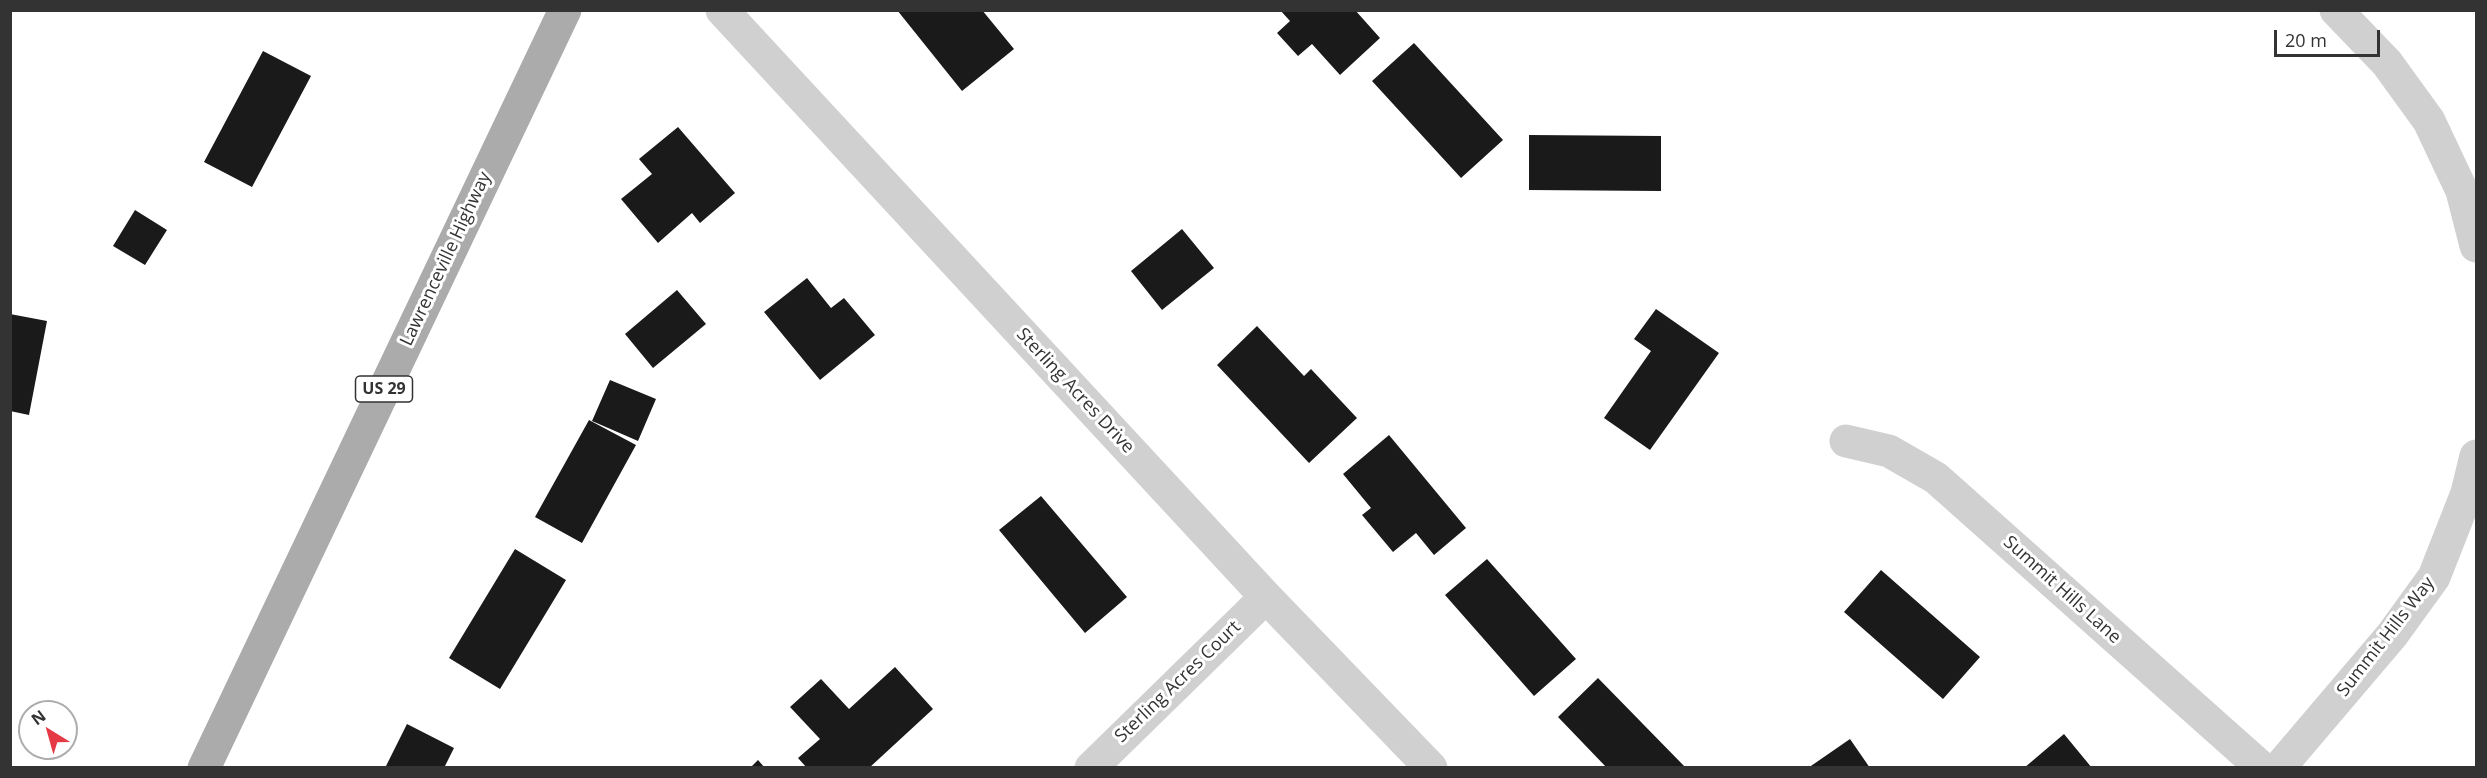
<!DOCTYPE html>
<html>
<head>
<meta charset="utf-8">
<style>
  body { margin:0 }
  #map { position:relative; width:2487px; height:778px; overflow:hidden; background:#fff; font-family:"Open Sans",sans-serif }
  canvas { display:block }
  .frame { position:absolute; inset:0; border:12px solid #333; pointer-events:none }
  .north { position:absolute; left:18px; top:700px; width:60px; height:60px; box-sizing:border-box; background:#fff; border:2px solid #adadad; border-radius:50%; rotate:323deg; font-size:16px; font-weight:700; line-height:24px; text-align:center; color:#333 }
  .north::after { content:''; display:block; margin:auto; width:21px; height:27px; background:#e63946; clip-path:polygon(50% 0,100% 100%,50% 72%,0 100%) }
  .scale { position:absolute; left:2274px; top:30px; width:106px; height:27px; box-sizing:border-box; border:3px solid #333; border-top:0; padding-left:8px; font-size:18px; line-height:21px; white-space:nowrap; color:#333; -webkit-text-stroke:4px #fff; paint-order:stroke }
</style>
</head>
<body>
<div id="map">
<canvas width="2487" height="778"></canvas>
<div class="frame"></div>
<div class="north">N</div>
<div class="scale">20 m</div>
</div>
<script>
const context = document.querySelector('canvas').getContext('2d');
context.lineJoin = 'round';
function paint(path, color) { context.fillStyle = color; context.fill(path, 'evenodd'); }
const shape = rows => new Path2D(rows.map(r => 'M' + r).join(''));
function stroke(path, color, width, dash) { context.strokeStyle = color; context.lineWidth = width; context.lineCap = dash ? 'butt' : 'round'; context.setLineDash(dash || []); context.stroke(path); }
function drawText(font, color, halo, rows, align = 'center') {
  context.font = font + ' "Open Sans",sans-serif'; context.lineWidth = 6; context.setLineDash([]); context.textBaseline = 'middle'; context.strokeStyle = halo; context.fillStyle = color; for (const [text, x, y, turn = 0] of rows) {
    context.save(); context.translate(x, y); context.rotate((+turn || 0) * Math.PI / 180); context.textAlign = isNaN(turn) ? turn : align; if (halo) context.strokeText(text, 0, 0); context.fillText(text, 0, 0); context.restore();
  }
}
paint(shape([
  [897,10,982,10,1014,49,962,91],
  [1280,10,1355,10,1380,38,1340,75,1312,44,1298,56,1277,33,1290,21],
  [1414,43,1503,140,1461,178,1372,81],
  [263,51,311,76,252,187,204,162],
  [678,127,735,193,700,223,692,213,658,243,621,199,652,174,639,159],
  [1529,135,1661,136,1661,191,1529,190],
  [135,210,167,230,145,265,113,246],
  [1182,229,1214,268,1162,310,1131,271],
  [807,278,831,308,844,298,875,335,820,380,764,312],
  [677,290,706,324,653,368,625,334],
  [1656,309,1719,353,1650,450,1604,418,1651,351,1634,339],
  [10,314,47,321,29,415,10,411],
  [1257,326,1304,376,1311,369,1357,418,1309,463,1217,365],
  [610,380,656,399,638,441,592,421],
  [589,420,636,445,582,543,535,517],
  [1389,435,1466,528,1434,555,1416,533,1393,552,1362,515,1371,508,1343,474],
  [1041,496,1127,597,1085,633,999,530],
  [515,549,566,580,500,689,449,658],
  [1487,559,1576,659,1534,696,1445,595],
  [1881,570,1980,657,1943,699,1844,612],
  [895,667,933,709,869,768,807,768,798,758,820,739,790,707,821,679,849,709],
  [1598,678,1686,768,1607,768,1558,717],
  [407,724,454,748,444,768,385,768],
  [2064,734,2092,768,2024,768],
  [1850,739,1870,768,1808,768],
  [758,760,765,768,750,768]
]), '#1a1a1a');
stroke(shape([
  [722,10,1266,597,1431,768],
  [2336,10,2387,63,2429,121,2462,191,2476,246],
  [1846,441,1889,451,1936,478,2262,768],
  [1091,768,1266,597],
  [2279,768,2392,635,2434,577,2467,493,2476,456]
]), '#d0d0d0', 33);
stroke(shape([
  [204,768,565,10]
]), '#ababab', 33);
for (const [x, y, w] of [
  [384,389,57]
]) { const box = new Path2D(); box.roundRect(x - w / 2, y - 13, w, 26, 4.5); context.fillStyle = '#fff'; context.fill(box); stroke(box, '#333', 1.5); }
drawText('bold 16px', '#333', null, [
  ["US 29",384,389]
]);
drawText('18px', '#333', '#fff', [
  ["Lawrenceville Highway",446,259,-65],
  ["Sterling Acres Drive",1075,391,47],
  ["Summit Hills Lane",2062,590,42],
  ["Summit Hills Way",2386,637,-52],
  ["Sterling Acres Court",1178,682,-44]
]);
</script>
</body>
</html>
